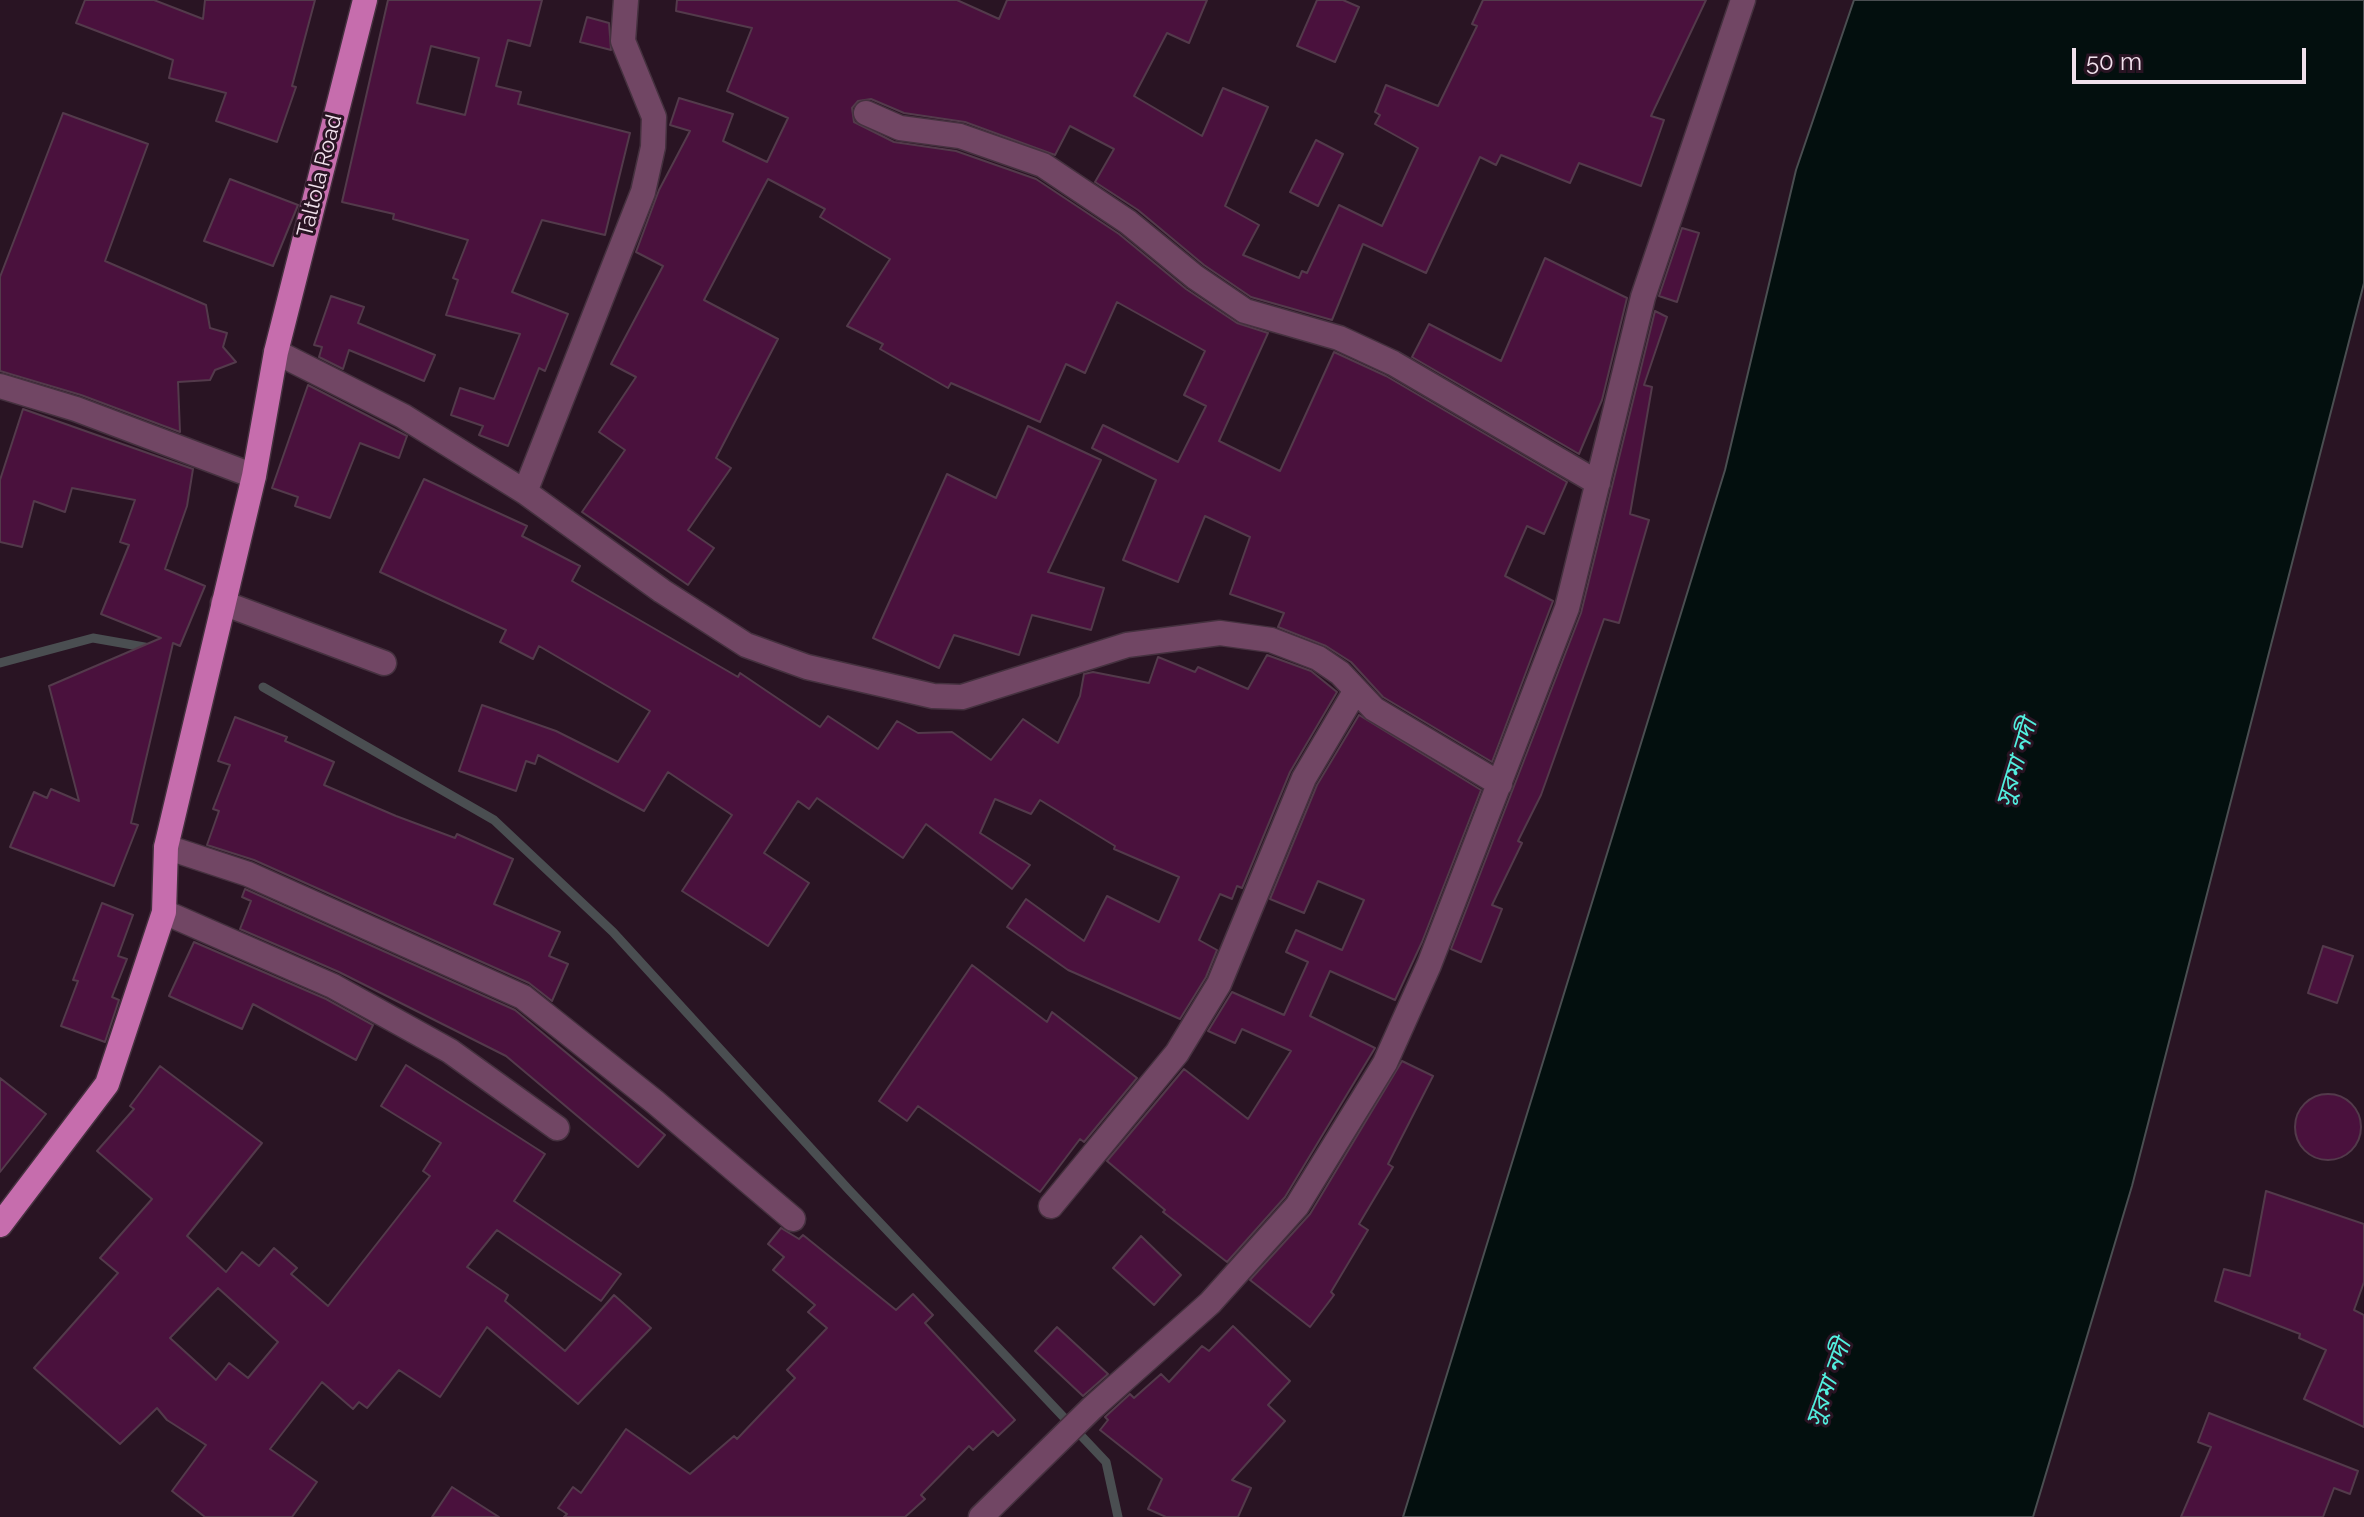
<!DOCTYPE html>
<html>
<head>
<meta charset="utf-8">
<style>
  body { margin:0 }
  #map { position:relative; width:2364px; height:1517px; overflow:hidden; background:#291423; font-family:Raleway,sans-serif }
  canvas { display:block }
  .scale { position:absolute; left:2072px; top:48px; width:234px; height:36px; box-sizing:border-box; border:4px solid #f1e1ec; border-top:0; padding-left:10px; font-size:24px; line-height:28px; white-space:nowrap; color:#f1e1ec; -webkit-text-stroke:6px #291423; paint-order:stroke }
</style>
</head>
<body>
<div id="map">
<canvas width="2364" height="1517"></canvas>
<div class="scale">50 m</div>
</div>
<script>
const context = document.querySelector('canvas').getContext('2d');
context.lineJoin = 'round';
function paint(path, color) { context.fillStyle = color; context.fill(path, 'evenodd'); }
const shape = rows => new Path2D(rows.map(r => 'M' + r).join(''));
function stroke(path, color, width, dash) { context.strokeStyle = color; context.lineWidth = width; context.lineCap = dash ? 'butt' : 'round'; context.setLineDash(dash || []); context.stroke(path); }
function drawText(font, color, halo, rows, align = 'center') {
  context.font = font + ' Raleway,"Noto Sans Bengali",sans-serif'; context.lineWidth = 6; context.setLineDash([]); context.textBaseline = 'middle'; context.strokeStyle = halo; context.fillStyle = color; for (const [text, x, y, turn = 0] of rows) {
    context.save(); context.translate(x, y); context.rotate((+turn || 0) * Math.PI / 180); context.textAlign = isNaN(turn) ? turn : align; if (halo) context.strokeText(text, 0, 0); context.fillText(text, 0, 0); context.restore();
  }
}
const water = shape([
  [1854,0,2364,0,2364,283,2132,1186,2033,1517,1403,1517,1725,470,1796,170,1854,0]
]);
paint(water, '#030f0e');
stroke(water, '#4a4e51', 2);
stroke(shape([
  [0,663,93,638,150,648],
  [263,687,494,820,613,932,849,1190,1106,1462,1118,1517]
]), '#4a4e51', 9);
const building = shape([
  [85,0,154,0,203,19,205,0,315,0,292,86,296,87,277,142,216,121,226,93,169,78,173,60,76,23,85,0],
  [388,0,542,0,530,46,508,40,496,86,521,92,518,104,630,133,605,235,542,220,512,292,568,314,545,371,539,368,508,446,479,435,483,426,451,415,460,388,494,399,520,334,446,315,458,280,453,278,468,240,393,219,394,214,342,202,388,0],
  [431,46,479,58,465,115,417,103,431,46],
  [677,0,957,0,999,19,1007,0,1207,0,1189,43,1167,33,1134,96,1202,136,1223,88,1268,107,1225,206,1259,225,1243,255,1299,278,1302,271,1307,273,1339,205,1382,226,1418,148,1375,124,1380,115,1375,112,1386,85,1438,106,1477,26,1472,24,1483,0,1706,0,1651,116,1664,120,1641,186,1579,163,1570,183,1501,155,1496,165,1480,157,1426,273,1363,244,1332,320,1251,297,1204,265,1138,210,1095,182,1114,149,1070,126,1055,155,965,122,904,113,871,99,858,101,852,108,854,122,894,142,956,151,1036,179,1119,234,1186,289,1237,323,1268,333,1219,441,1280,471,1334,352,1386,376,1567,482,1544,534,1527,526,1505,576,1553,601,1492,762,1383,697,1351,662,1326,646,1278,627,1284,613,1230,594,1250,537,1205,516,1178,582,1123,560,1156,480,1092,448,1103,425,1178,462,1206,406,1184,395,1205,351,1117,302,1085,373,1066,364,1040,422,951,383,948,388,880,349,883,344,847,326,890,259,820,217,825,209,768,179,704,300,778,339,716,458,731,468,688,530,714,548,688,585,582,512,625,450,599,432,636,377,611,364,663,266,636,252,659,190,690,131,670,125,679,98,733,114,723,141,767,162,788,118,727,91,752,28,676,11,677,0],
  [1317,0,1343,0,1359,7,1335,62,1297,46,1317,0],
  [587,17,609,23,611,50,580,42,587,17],
  [63,113,148,144,105,261,206,305,210,328,227,333,223,347,236,362,215,370,210,380,178,382,180,432,81,395,0,371,0,277,63,113],
  [1316,140,1343,154,1318,206,1290,192,1316,140],
  [230,179,298,205,273,266,204,241,230,179],
  [1682,228,1699,233,1677,302,1659,296,1682,228],
  [1545,258,1627,298,1602,400,1579,454,1412,357,1429,324,1501,361,1545,258],
  [331,296,364,307,358,323,435,355,424,381,349,350,343,369,319,357,322,347,314,345,331,296],
  [1655,311,1667,317,1644,385,1652,387,1630,514,1649,520,1619,623,1604,619,1541,795,1518,841,1522,843,1492,905,1502,909,1481,962,1451,949,1581,613,1655,311],
  [308,385,407,436,399,458,360,443,330,518,295,506,298,497,272,488,308,385],
  [23,409,193,469,187,506,165,569,205,586,180,646,173,643,131,823,138,825,114,886,10,847,34,792,47,798,51,789,79,801,49,686,161,638,101,614,129,545,120,542,135,500,72,488,65,512,34,501,22,547,0,542,0,480,23,409],
  [1028,426,1101,460,1048,572,1104,588,1091,630,1032,615,1019,655,954,635,939,668,873,638,947,474,996,498,1028,426],
  [424,479,527,526,522,536,580,566,572,581,738,677,740,673,820,727,828,716,878,749,897,721,918,733,952,732,991,760,1023,719,1058,743,1080,696,1084,674,1093,672,1149,683,1158,657,1195,672,1198,667,1248,689,1267,655,1311,671,1337,692,1290,772,1242,888,1237,886,1232,899,1220,894,1199,940,1217,950,1206,977,1180,1019,1068,970,1007,927,1026,899,1084,941,1107,896,1159,922,1179,877,1114,849,1115,846,1040,800,1031,814,995,799,980,833,1030,865,1012,889,926,824,903,858,817,798,809,809,798,801,764,853,809,883,768,946,682,891,732,815,668,772,644,811,538,755,535,764,526,761,516,791,459,771,482,705,556,731,618,762,650,711,539,646,533,659,500,642,506,630,380,572,424,479],
  [1359,715,1481,790,1422,942,1395,1000,1330,971,1310,1016,1375,1048,1285,1197,1227,1262,1163,1212,1165,1210,1107,1161,1184,1069,1248,1119,1291,1051,1242,1029,1235,1043,1208,1031,1232,992,1284,1015,1308,962,1286,952,1296,930,1342,950,1364,900,1318,881,1304,913,1270,899,1317,785,1359,715],
  [235,717,287,737,285,741,334,762,324,785,396,816,455,838,457,834,513,859,494,904,560,932,549,956,568,964,552,1001,529,983,254,860,207,845,219,811,213,809,230,765,218,761,235,717],
  [245,889,515,1010,665,1135,638,1167,506,1056,339,972,240,929,251,901,242,897,245,889],
  [102,903,133,915,118,956,127,959,112,997,119,1000,105,1042,61,1026,78,981,73,980,102,903],
  [194,942,326,999,373,1025,356,1060,253,1004,242,1029,169,996,194,942],
  [2323,946,2353,956,2337,1003,2308,993,2323,946],
  [972,965,1047,1022,1052,1012,1137,1078,1084,1142,1080,1139,1040,1192,918,1106,907,1121,879,1101,972,965],
  [1402,1061,1433,1076,1388,1164,1393,1167,1359,1224,1368,1230,1331,1292,1334,1295,1310,1327,1250,1280,1310,1214,1402,1061],
  [406,1065,545,1154,514,1201,621,1274,601,1301,497,1230,467,1267,508,1295,505,1301,565,1351,614,1295,651,1328,578,1404,487,1327,440,1397,399,1370,367,1408,359,1402,353,1409,322,1382,270,1449,317,1482,292,1517,205,1517,172,1491,206,1445,167,1420,157,1408,120,1444,34,1368,118,1273,100,1258,152,1199,97,1151,134,1109,130,1106,160,1066,262,1143,187,1236,226,1272,242,1252,259,1266,274,1248,297,1268,291,1274,328,1306,430,1176,423,1171,441,1143,381,1106,406,1065],
  [218,1288,278,1342,248,1378,229,1363,216,1380,170,1338,218,1288],
  [0,1078,46,1114,0,1172,0,1078],
  '2295 1127a33 33 0 1 1 66 0a33 33 0 1 1-66 0Z',
  [2266,1191,2364,1224,2364,1282,2354,1310,2364,1315,2364,1427,2304,1399,2326,1350,2299,1338,2300,1334,2215,1301,2224,1269,2250,1276,2266,1191],
  [781,1228,799,1239,803,1235,896,1310,913,1294,933,1315,925,1323,1015,1420,998,1436,993,1431,973,1450,969,1446,921,1495,925,1499,905,1517,564,1517,567,1514,558,1508,573,1487,581,1493,626,1429,690,1474,734,1436,737,1439,795,1378,787,1370,827,1328,808,1312,815,1305,773,1270,784,1257,768,1244,781,1228],
  [1141,1236,1181,1275,1154,1305,1113,1268,1141,1236],
  [1233,1326,1290,1381,1268,1405,1285,1421,1232,1480,1251,1488,1238,1517,1166,1517,1148,1509,1162,1479,1100,1430,1108,1420,1105,1417,1130,1394,1134,1398,1161,1374,1169,1382,1202,1346,1209,1351,1233,1326],
  [1057,1327,1108,1374,1083,1396,1035,1351,1057,1327],
  [2209,1413,2358,1471,2350,1494,2334,1488,2323,1517,2181,1517,2211,1447,2198,1442,2209,1413],
  [452,1487,499,1517,432,1517,452,1487]
]);
paint(building, '#4a113d');
stroke(building, '#533a4b', 2);
const minor = shape([
  [866,113,900,128,960,136,1043,165,1128,222,1195,277,1245,311,1339,338,1393,363,1598,483],
  [276,352,403,416,525,492,662,591,746,645,807,667,933,696,962,697,1127,645,1220,633,1271,640,1318,658,1340,673,1374,709,1500,784],
  [0,386,76,409,254,476],
  [525,492,643,192,653,147,654,117,623,41,626,0],
  [223,603,384,663],
  [166,847,248,874,523,997,655,1102,793,1219],
  [164,912,333,986,450,1051,557,1128],
  [1051,1206,1177,1053,1219,984,1304,778,1356,690],
  [981,1517,1092,1408,1210,1303,1297,1206,1385,1063,1429,965,1567,608,1643,297,1743,0]
]);
const major = shape([
  [0,1225,107,1084,164,912,166,847,254,476,276,352,365,0]
]);
stroke(minor, '#45313f', 27);
stroke(major, '#45313f', 27);
stroke(minor, '#714664', 24);
stroke(major, '#c66dad', 24);
drawText('22px', '#f1e1ec', '#291423', [
  ["Taltola Road",320,176,-76]
]);
drawText('italic 24px', '#52efdf', '#291423', [
  ["সুরমা নদী",2017,763,-73],
  ["সুরমা নদী",1829,1383,-70]
]);
</script>
</body>
</html>
